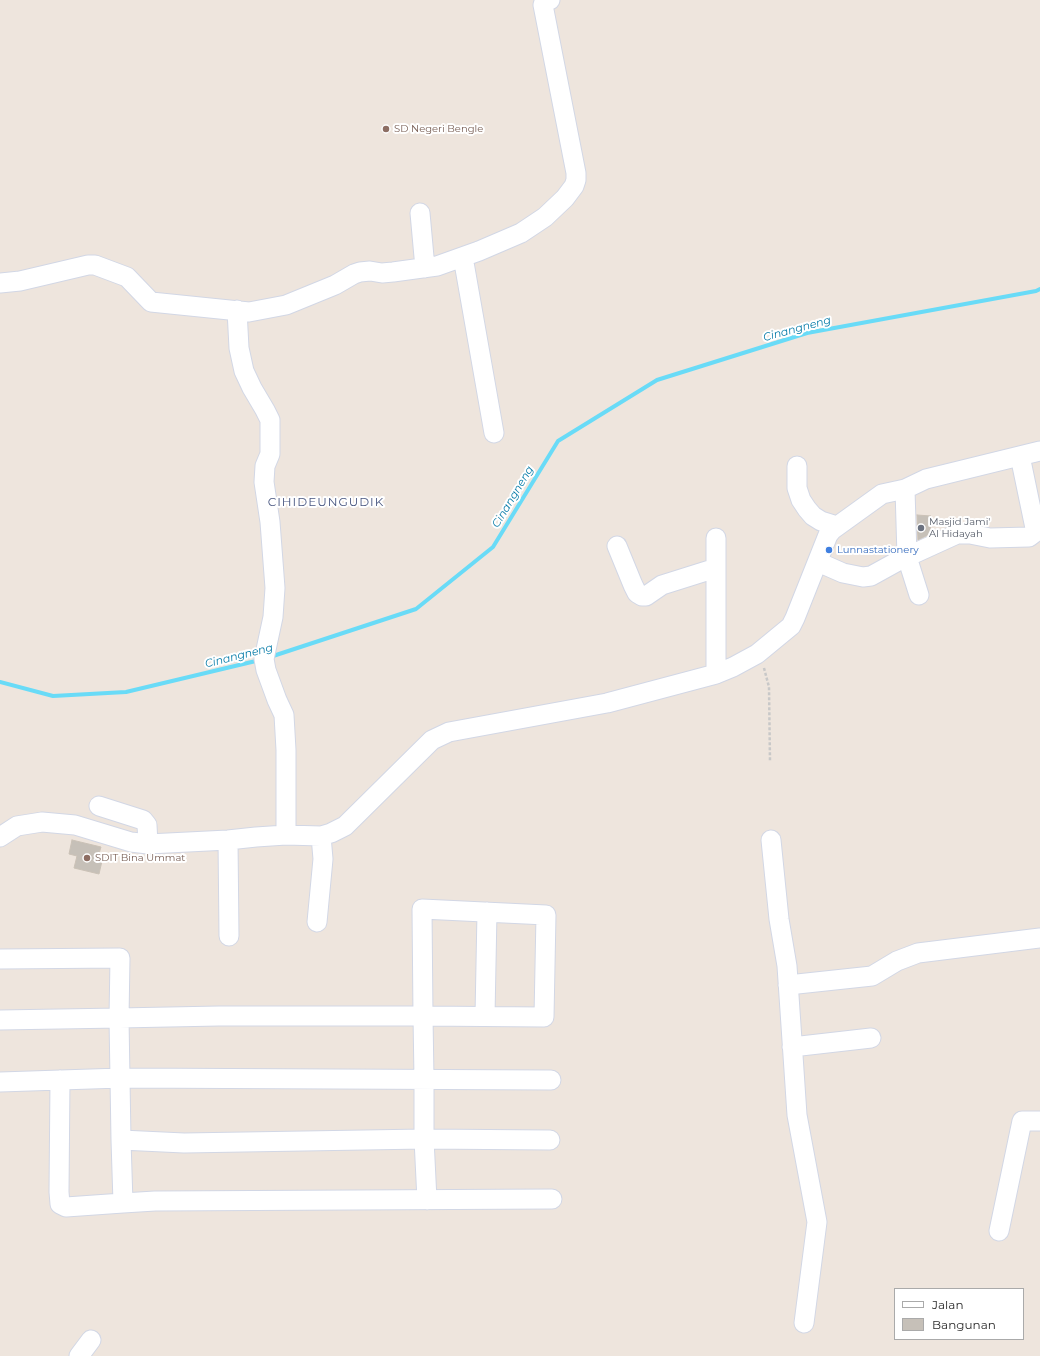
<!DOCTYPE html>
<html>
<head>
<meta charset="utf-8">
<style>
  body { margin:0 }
  #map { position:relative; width:1040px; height:1356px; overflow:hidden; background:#eee5dd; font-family:Montserrat,sans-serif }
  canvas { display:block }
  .legend { position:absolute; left:894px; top:1288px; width:130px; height:52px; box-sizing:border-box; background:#fff; border:1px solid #aaa; margin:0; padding:5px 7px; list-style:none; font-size:12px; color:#2b2b2b }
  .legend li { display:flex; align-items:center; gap:8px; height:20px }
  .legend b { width:20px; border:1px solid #aaa }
</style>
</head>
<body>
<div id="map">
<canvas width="1040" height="1356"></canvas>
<ul class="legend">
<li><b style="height:5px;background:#fff"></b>Jalan</li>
<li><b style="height:11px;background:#c6c0b8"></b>Bangunan</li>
</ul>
</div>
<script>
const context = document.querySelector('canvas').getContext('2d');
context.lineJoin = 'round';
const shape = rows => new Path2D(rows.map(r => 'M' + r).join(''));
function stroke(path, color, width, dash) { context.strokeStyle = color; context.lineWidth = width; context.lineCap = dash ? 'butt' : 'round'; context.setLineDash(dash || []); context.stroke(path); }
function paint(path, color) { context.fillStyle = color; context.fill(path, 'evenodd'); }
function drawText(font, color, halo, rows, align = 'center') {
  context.font = font + ' Montserrat,sans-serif'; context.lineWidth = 4; context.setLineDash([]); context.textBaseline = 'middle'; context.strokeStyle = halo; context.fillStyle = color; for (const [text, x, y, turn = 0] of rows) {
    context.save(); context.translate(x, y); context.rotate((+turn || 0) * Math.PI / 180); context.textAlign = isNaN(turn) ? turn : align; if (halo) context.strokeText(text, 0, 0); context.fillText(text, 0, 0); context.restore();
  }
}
stroke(shape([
  [270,657,416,609,493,547,558,441,657,380,807,333,1036,291,1040,289],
  [0,682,53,696,126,692,260,660]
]), '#69dbf7', 4);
const building = shape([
  [917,515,931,516,930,534,918,540,917,515],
  [72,840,101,847,97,860,102,861,99,874,74,868,77,856,69,854,72,840]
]);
paint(building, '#c6c0b8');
stroke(building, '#cac1b6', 1);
const minor = shape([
  [420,213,425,268],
  [463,257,494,433],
  [0,283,20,281,88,265,95,265,127,277,151,302,249,312,286,305,335,285,354,274,360,272,370,271,382,273,393,272,437,266,479,251,521,233,545,217,565,198,574,186,576,180,576,173,543,5,544,2,550,0],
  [237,310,239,348,244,371,252,388,265,410,270,420,270,454,265,466,264,482,270,522,275,588,273,617,264,659,266,670,277,700,284,715,286,750,286,835],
  [797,466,797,488,801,500,807,509,813,516,821,521,837,526],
  [905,489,907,557,919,595],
  [617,546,633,585,637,593,642,596,646,596,662,585,716,568],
  [818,562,843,573,863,577,871,576,900,560,957,534,970,534,990,538,1029,537,1033,534,1035,528,1020,456],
  [716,674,716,538],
  [99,806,143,820,147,825,148,844],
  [0,837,17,826,42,822,75,825,131,842,148,844,228,840,256,837,286,835,321,836,331,833,345,826,432,740,449,732,607,703,716,674,733,667,757,654,791,626,795,618,828,535,832,530,882,494,905,489,926,479,1040,451],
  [228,840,229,936],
  [771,840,779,919,787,966,797,1115,817,1222,804,1323],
  [317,922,323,859,321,836],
  [0,959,120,958,119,1018,0,1020],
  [788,985,872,976,897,961,918,953,1040,938],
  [485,1016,487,912],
  [792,1047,871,1038],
  [60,1080,59,1192,60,1204,66,1207,123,1203],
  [0,1082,121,1078,551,1080],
  [121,1140,123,1203,155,1201,552,1199],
  [427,1200,424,1139,424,1079,423,1016,422,909,546,915,544,1017,423,1016,219,1016,119,1018,121,1140,184,1143,424,1139,550,1140],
  [999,1231,1022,1121,1040,1121],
  [79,1356,91,1340]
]);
stroke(minor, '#d2d7e5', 21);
stroke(shape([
  [764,668,769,687,770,762]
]), '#c8c8c8', 2.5, [3, 2]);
stroke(minor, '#fff', 19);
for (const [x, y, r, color] of [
  [386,129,4,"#8d6e63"],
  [921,528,4,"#6b7280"],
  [829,550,4,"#3f7fe0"],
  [87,858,4,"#8d6e63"]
]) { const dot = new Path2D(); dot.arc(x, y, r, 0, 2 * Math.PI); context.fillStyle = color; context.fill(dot); stroke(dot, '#fff', 1.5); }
drawText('10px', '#785e54', '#fff', [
  ["SD Negeri Bengle",394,129],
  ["SDIT Bina Ummat",95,858]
], 'left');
drawText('10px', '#5b616d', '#fff', [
  ["Masjid Jami'",929,522],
  ["Al Hidayah",929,534]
], 'left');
drawText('10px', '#366cbe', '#fff', [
  ["Lunnastationery",837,550]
], 'left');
drawText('italic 11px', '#047aa7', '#fff', [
  ["Cinangneng",797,329,-15],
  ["Cinangneng",513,497,-59],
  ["Cinangneng",239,656,-14]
]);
context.letterSpacing = '1px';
drawText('12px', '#485680', '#fff', [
  ["CIHIDEUNGUDIK",326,502]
]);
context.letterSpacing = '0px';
</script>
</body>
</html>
